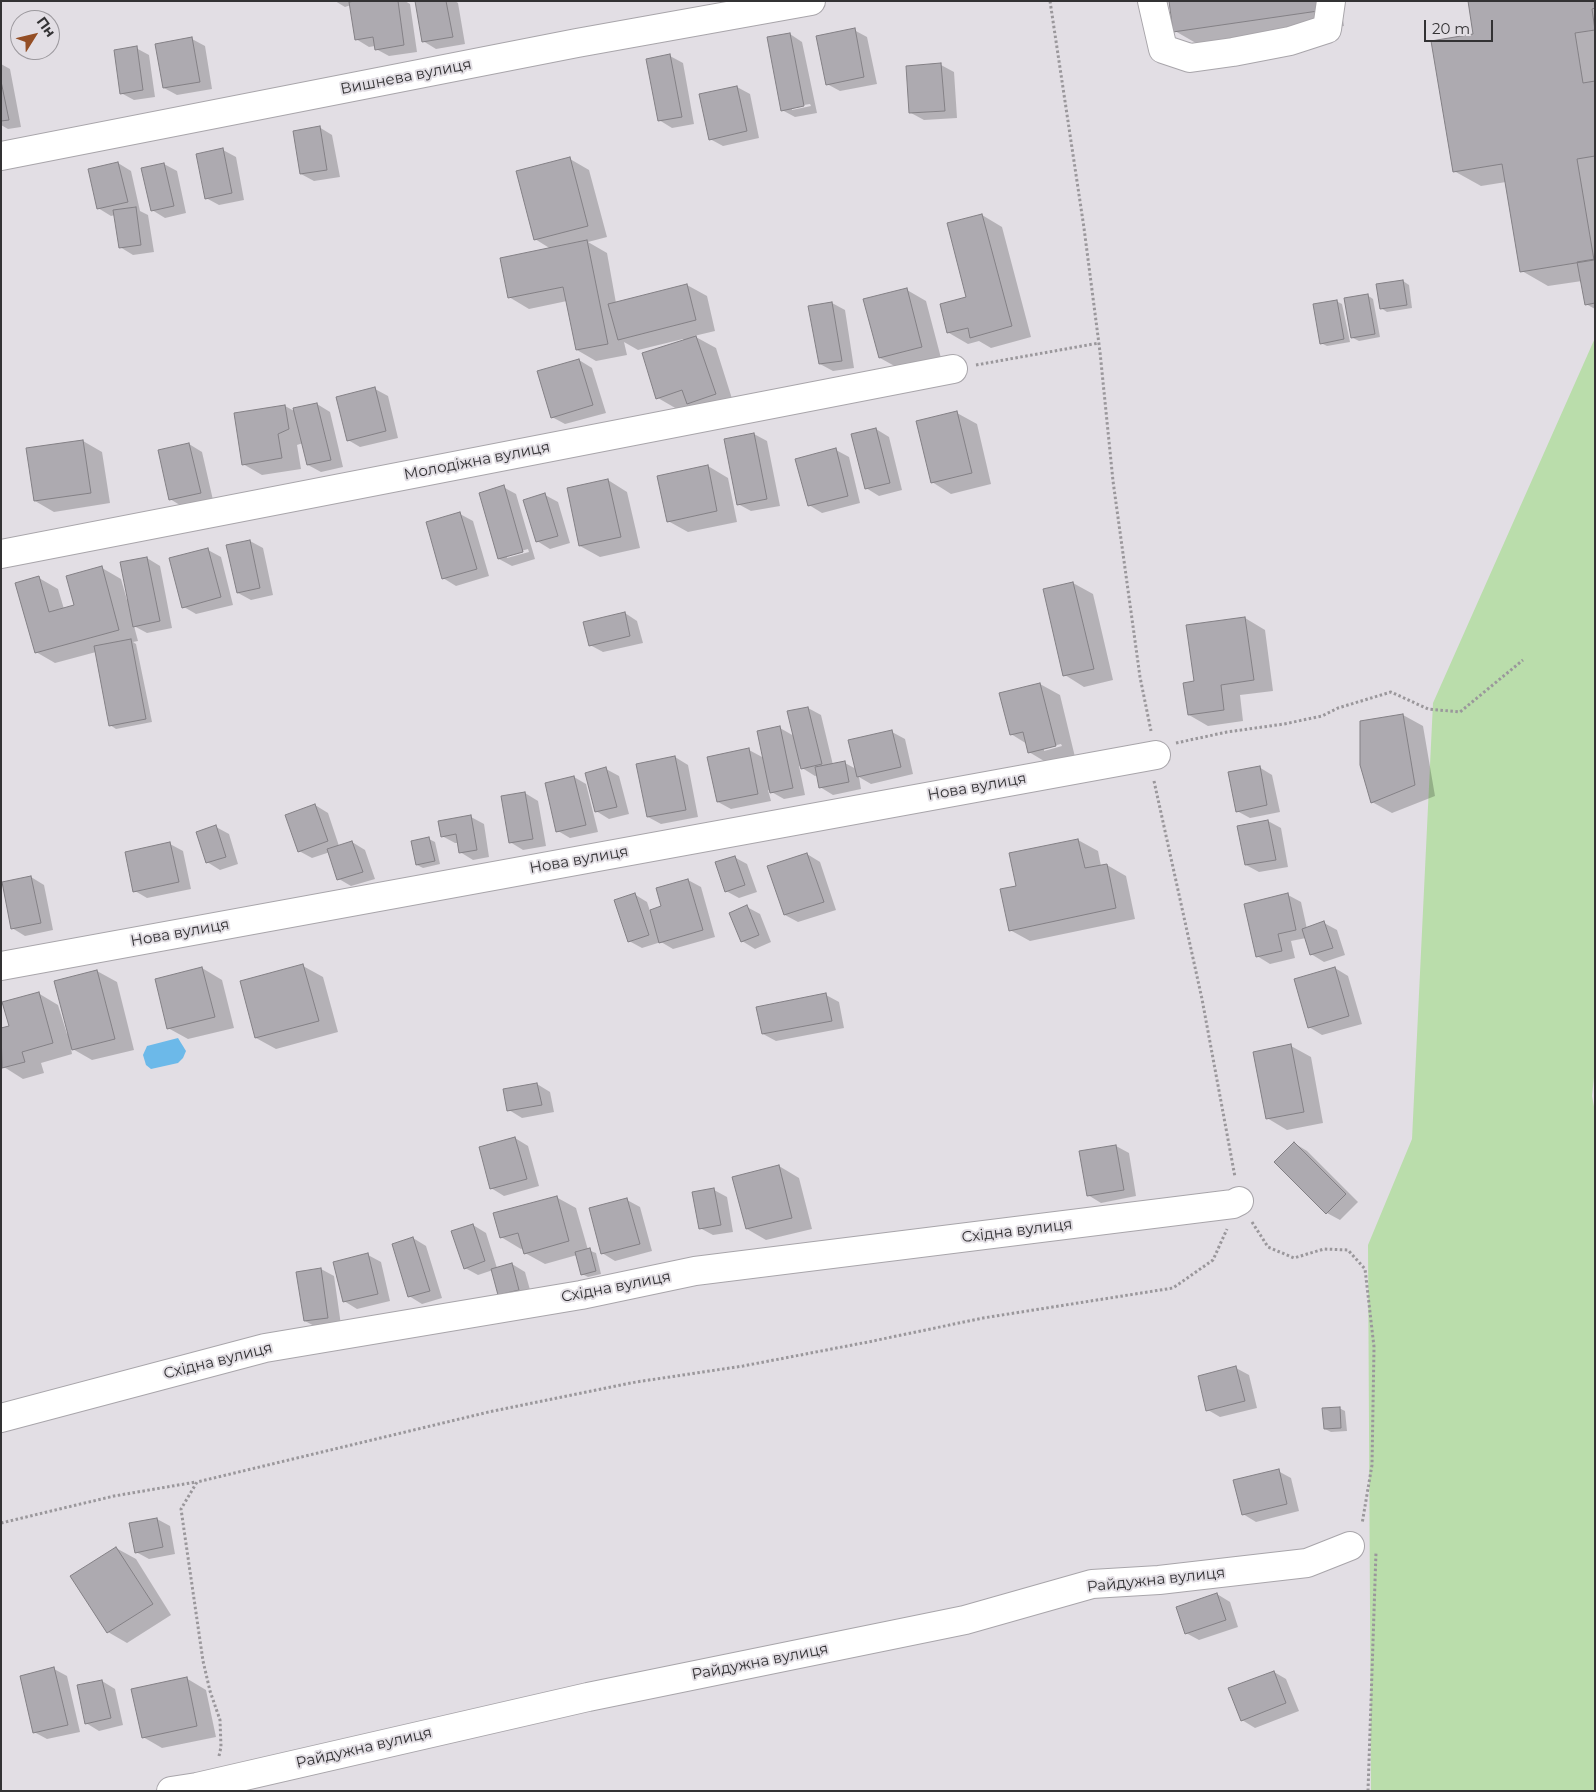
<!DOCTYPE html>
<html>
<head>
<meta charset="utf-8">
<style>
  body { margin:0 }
  #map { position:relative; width:1596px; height:1792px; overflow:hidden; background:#e2dee4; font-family:Montserrat,sans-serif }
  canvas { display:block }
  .frame { position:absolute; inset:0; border:2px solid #333234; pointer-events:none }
  .north { position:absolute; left:10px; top:10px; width:50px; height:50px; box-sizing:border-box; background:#e2dee4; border:1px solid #9c999e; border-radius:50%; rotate:54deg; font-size:14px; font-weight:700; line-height:20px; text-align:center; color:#333234 }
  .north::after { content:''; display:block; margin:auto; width:18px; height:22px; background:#944e25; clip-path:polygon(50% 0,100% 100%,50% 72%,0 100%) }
  .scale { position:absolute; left:1424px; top:20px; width:69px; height:22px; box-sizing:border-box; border:2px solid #333234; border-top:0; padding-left:6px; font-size:15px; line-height:18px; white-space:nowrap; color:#333234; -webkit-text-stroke:4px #e2dee4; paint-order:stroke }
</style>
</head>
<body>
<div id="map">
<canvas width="1596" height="1792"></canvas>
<div class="frame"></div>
<div class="north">Пн</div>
<div class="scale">20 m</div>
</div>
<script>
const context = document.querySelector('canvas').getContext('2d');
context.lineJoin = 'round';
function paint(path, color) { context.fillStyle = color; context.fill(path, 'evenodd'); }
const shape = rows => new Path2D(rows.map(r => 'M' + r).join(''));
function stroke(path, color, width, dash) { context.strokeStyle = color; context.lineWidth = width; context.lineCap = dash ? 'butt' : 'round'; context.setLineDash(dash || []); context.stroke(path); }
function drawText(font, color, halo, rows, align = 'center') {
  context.font = font + ' Montserrat,sans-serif'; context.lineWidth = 4; context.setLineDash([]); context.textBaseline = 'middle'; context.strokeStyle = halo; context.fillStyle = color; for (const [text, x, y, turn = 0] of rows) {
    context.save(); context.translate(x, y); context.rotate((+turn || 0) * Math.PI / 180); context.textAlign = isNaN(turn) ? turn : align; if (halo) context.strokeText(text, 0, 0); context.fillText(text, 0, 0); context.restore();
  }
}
paint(shape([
  [1595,338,1595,1068,1592,1096,1595,1112,1595,1791,1371,1791,1368,1245,1412,1139,1433,703]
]), '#baddab');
paint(shape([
  [178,1038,186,1051,183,1058,178,1063,151,1069,146,1065,143,1055,147,1046]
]), '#6cb9e9');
paint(shape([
  [335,1,405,1,410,4,417,52,389,56,376,49,375,46,369,47,356,39,351,5,345,7],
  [416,1,455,1,458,3,465,44,436,49,423,41],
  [1170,1,1340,1,1344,26,1201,46,1175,31],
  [1595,1,1595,309,1586,304,1582,281,1548,286,1522,271,1506,182,1481,186,1454,171,1475,35],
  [854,30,867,37,877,84,840,91,827,84],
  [790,34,802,42,817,113,795,117,782,110],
  [810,104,811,106,792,110,792,107],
  [192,39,205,46,212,89,177,95,164,88],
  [136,48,149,55,155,97,134,100,121,93],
  [670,56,683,63,694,124,672,128,659,120],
  [1,64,10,69,21,127,8,129,1,125],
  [941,65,954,72,957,118,924,120,911,113],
  [737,87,750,94,759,138,723,146,710,139],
  [319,127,332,135,340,177,314,181,301,174],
  [223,150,236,157,244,200,219,205,206,198],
  [570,159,589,170,607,237,588,242,607,253,616,303,687,285,707,296,715,331,694,336,716,348,734,405,707,414,691,405,677,409,658,398,684,341,683,339,638,350,624,342,627,355,596,361,577,350,567,301,529,309,509,297,551,249,535,239],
  [118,163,131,171,140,211,148,215,154,252,133,255,120,247,115,215,111,216,98,208],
  [164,164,177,171,186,213,165,218,152,210],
  [982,215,1002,227,1031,337,991,348,979,341,968,344,949,333,968,298],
  [1403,281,1409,285,1412,308,1387,312,1381,308],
  [907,290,926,301,941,358,900,369,880,358],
  [1367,295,1373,299,1380,337,1359,341,1353,338],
  [1336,301,1342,304,1350,342,1327,346,1321,343],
  [832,303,845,310,854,368,833,371,820,364],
  [579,360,592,368,606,413,565,424,552,417],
  [375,389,388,396,398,438,360,447,348,440],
  [317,404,330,412,343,467,321,472,308,465,303,443,297,445,301,469,262,475,243,464,285,406,296,412],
  [957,413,977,424,991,484,951,494,932,482],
  [876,429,889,437,902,490,879,496,866,488],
  [754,434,767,441,780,506,751,511,738,504],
  [83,441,102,452,110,503,54,512,35,501],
  [189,444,202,452,213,500,183,507,170,499],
  [836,450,849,457,860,503,822,513,809,505],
  [708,466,728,478,737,522,688,532,668,521],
  [608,480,627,492,640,548,600,557,580,546],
  [503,487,516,494,535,559,512,566,499,559],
  [528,549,529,552,507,558,507,555],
  [545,495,558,502,570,543,550,549,537,541],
  [460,514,473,521,489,576,456,586,443,578],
  [250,541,263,548,273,595,251,600,238,593],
  [208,550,221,557,233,605,196,614,184,607],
  [147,558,160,566,172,628,147,633,134,626,138,641,133,642,136,644,152,722,116,729,110,725,96,652,55,663,36,652,39,578,58,589,64,609,76,606,102,568,121,579,127,600,129,600],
  [1073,583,1093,594,1113,680,1084,687,1065,675],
  [625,613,637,621,643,643,603,652,590,645],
  [1245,618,1265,630,1273,691,1240,695,1243,721,1208,726,1189,715,1195,682],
  [1040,684,1060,695,1075,757,1049,764,1029,752,1027,744,1011,734],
  [1061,744,1062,746,1044,751,1044,748],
  [808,708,821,715,833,765,845,763,856,769,892,732,905,739,913,774,871,784,859,777,861,789,833,795,820,787,818,775,815,776,799,766,805,795,784,799,768,790,771,801,731,809,718,802,749,750,764,758,780,728,794,736],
  [1403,715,1423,726,1435,796,1392,813,1372,802],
  [675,757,688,765,698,817,661,824,648,817],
  [1259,767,1272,775,1280,812,1250,818,1237,811],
  [606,769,619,776,629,814,609,819,596,811],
  [574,777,586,784,598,832,570,838,558,831],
  [525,793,538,801,546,846,523,850,510,842],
  [315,805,328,813,339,846,352,842,365,850,375,879,351,886,339,879,330,852,312,858,299,851],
  [471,817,484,824,489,857,473,860,460,852,458,843,455,843,442,836],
  [1268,821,1281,828,1288,867,1259,872,1246,865],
  [216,827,229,834,238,864,220,870,207,862],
  [429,839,435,842,440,864,423,868,417,865],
  [1078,840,1098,851,1101,866,1107,865,1126,876,1135,919,1030,941,1010,930,1017,887],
  [170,844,183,851,191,889,147,898,135,891],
  [807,854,820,862,836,910,798,922,785,915],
  [734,857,747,864,757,892,739,898,726,891],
  [31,877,44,885,53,930,25,936,12,928],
  [688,880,701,887,715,937,673,949,661,942,642,948,629,941,634,894,647,902,650,911,662,907],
  [1288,895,1301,902,1307,929,1324,923,1337,930,1345,955,1324,962,1311,954,1306,938,1291,941,1295,958,1270,964,1257,956],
  [747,907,760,914,771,942,755,949,742,941],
  [303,966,323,977,338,1032,276,1049,256,1038,241,982],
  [202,968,222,980,234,1028,188,1039,168,1028],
  [1335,968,1348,976,1362,1024,1322,1035,1309,1027],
  [97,971,117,982,134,1050,92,1060,71,1048,72,1054,41,1063,44,1073,23,1079,4,1067,1,1059,1,1030,11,1027,38,993,58,1005,67,1034,69,1033],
  [826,995,839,1002,844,1028,776,1041,763,1034],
  [1291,1046,1311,1057,1323,1123,1287,1130,1267,1118],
  [537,1084,550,1092,554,1112,522,1118,509,1110],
  [515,1138,528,1146,539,1186,504,1196,491,1188],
  [1294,1143,1307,1151,1358,1202,1340,1220,1327,1213],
  [1116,1146,1129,1153,1136,1196,1101,1203,1088,1195],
  [779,1166,799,1178,812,1229,766,1240,747,1229],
  [714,1190,727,1197,733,1232,713,1235,700,1228],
  [556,1197,576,1208,588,1250,596,1253,601,1274,588,1277,582,1274,577,1255,545,1264,525,1253,524,1248,521,1249,501,1237],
  [627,1200,640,1207,652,1251,615,1261,602,1253],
  [473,1225,486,1233,497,1268,512,1264,525,1272,532,1297,512,1302,499,1295,493,1270,478,1275,465,1268],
  [413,1238,426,1246,442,1298,422,1304,409,1296],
  [368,1255,381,1262,390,1301,357,1309,344,1301],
  [321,1269,334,1276,341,1325,318,1328,305,1321],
  [1236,1368,1249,1375,1257,1408,1220,1417,1208,1410],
  [1339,1408,1345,1411,1347,1431,1331,1432,1325,1429],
  [1278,1471,1291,1478,1299,1511,1256,1522,1243,1514],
  [157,1519,170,1526,175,1554,149,1559,136,1552],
  [116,1548,136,1559,171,1615,127,1643,108,1632],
  [1217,1594,1230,1602,1238,1627,1199,1640,1186,1633],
  [54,1669,67,1676,80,1732,47,1739,34,1732],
  [1274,1672,1286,1679,1299,1711,1255,1728,1242,1720],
  [186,1678,206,1690,216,1737,162,1748,143,1737],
  [102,1681,115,1689,123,1725,99,1731,86,1723]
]), '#0003');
const building = shape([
  [355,1,398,1,404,45,375,50,373,37,355,40,349,2,355,1],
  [415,1,446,1,453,37,422,42,415,1],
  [1169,1,1317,1,1318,11,1173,32,1169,1],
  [1468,1,1595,1,1595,8,1592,9,1595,30,1575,33,1583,83,1595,81,1595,156,1577,159,1594,260,1520,272,1502,164,1453,172,1431,41,1473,34,1468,1],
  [855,28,864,77,826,85,816,36,855,28],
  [790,33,804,106,781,111,767,37,790,33],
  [192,37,200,82,163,88,155,44,192,37],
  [137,46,143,90,120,94,114,50,137,46],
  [670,54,682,117,658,121,646,59,670,54],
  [941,63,945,111,909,113,906,66,941,63],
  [1,81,9,120,1,121,1,81],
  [737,86,747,131,709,140,699,94,737,86],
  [320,126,327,170,300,174,293,131,320,126],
  [223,148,232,193,205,199,196,154,223,148],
  [570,157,588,226,534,240,516,171,570,157],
  [118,162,128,202,97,209,88,169,118,162],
  [164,163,174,206,151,211,141,168,164,163],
  [136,207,141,245,119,248,113,210,136,207],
  [982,214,1012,326,970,338,968,328,947,333,940,304,966,297,947,223,982,214],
  [587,240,608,344,576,350,563,287,508,298,500,258,587,240],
  [1595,259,1595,303,1585,305,1577,262,1595,259],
  [1403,280,1407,305,1380,309,1376,284,1403,280],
  [687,284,696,320,618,340,608,304,687,284],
  [907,288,922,347,879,358,863,299,907,288],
  [1368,294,1375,334,1351,338,1344,298,1368,294],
  [1337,300,1344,339,1320,344,1313,304,1337,300],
  [832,302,842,361,819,364,808,306,832,302],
  [696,336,716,394,687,404,682,390,656,399,642,353,696,336],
  [579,359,593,405,551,418,537,371,579,359],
  [375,387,386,431,347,441,336,397,375,387],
  [317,403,331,460,307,465,293,408,317,403],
  [285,405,289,429,278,434,282,458,242,465,234,413,285,405],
  [957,411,972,473,931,483,916,421,957,411],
  [876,428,890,483,865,489,851,434,876,428],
  [754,433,767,499,737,505,724,439,754,433],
  [83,440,91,493,34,501,26,448,83,440],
  [189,443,201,493,169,500,158,450,189,443],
  [836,448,848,496,808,506,795,459,836,448],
  [708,465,717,511,667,522,657,476,708,465],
  [608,479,621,537,579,546,567,488,608,479],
  [504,485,523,552,498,559,479,493,504,485],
  [545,493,558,536,536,542,523,500,545,493],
  [460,512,477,569,442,579,426,522,460,512],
  [250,540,260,588,237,593,226,545,250,540],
  [208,548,221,597,182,608,169,558,208,548],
  [147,557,160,621,133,627,120,562,147,557],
  [102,566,119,630,35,653,15,583,39,576,49,612,74,605,66,576,102,566],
  [1073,582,1094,669,1063,676,1043,589,1073,582],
  [625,612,630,636,589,646,583,622,625,612],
  [1245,617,1254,680,1221,685,1224,710,1188,715,1183,683,1194,681,1186,625,1245,617],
  [131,639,146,719,109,726,94,646,131,639],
  [1040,683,1056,746,1028,753,1023,732,1010,735,999,693,1040,683],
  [808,707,822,764,801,769,787,711,808,707],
  [1403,714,1415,785,1371,803,1360,765,1360,721,1403,714],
  [780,726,793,788,770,793,757,731,780,726],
  [892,730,901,767,857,777,848,740,892,730],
  [749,748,758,794,717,802,707,757,749,748],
  [675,756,686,810,647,817,636,764,675,756],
  [845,761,849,782,819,788,815,767,845,761],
  [1260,766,1267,805,1236,812,1228,772,1260,766],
  [606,767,617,807,595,812,585,773,606,767],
  [574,776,586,825,556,832,545,783,574,776],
  [525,792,533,839,509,843,501,796,525,792],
  [315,804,328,841,298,852,285,815,315,804],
  [471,815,477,850,459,853,456,834,441,837,438,821,471,815],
  [1268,820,1276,860,1245,865,1237,826,1268,820],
  [216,825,226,857,206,863,196,832,216,825],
  [429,837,435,861,416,865,411,841,429,837],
  [1078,839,1085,868,1107,864,1116,908,1009,931,1000,889,1016,886,1009,853,1078,839],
  [352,841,363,872,337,880,327,849,352,841],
  [170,842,179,882,133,892,125,852,170,842],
  [807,853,824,902,784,915,767,866,807,853],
  [735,856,745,885,725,892,715,862,735,856],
  [31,876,41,923,11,929,2,882,31,876],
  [688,879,703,930,659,943,650,910,661,906,656,888,688,879],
  [635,893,649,935,628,942,614,900,635,893],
  [1288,893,1296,930,1278,934,1282,951,1256,957,1244,904,1288,893],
  [747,905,759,935,741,942,729,913,747,905],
  [1324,921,1333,948,1310,955,1302,929,1324,921],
  [303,964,319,1021,255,1038,240,981,303,964],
  [202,967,215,1017,167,1029,155,979,202,967],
  [1335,967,1349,1016,1308,1028,1294,979,1335,967],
  [97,970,115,1039,72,1050,54,981,97,970],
  [39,992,53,1043,22,1052,25,1062,2,1068,1,1028,9,1026,2,1002,39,992],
  [826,993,832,1021,762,1034,756,1007,826,993],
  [1291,1044,1304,1112,1266,1119,1253,1052,1291,1044],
  [537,1083,542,1105,507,1111,503,1089,537,1083],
  [515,1137,527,1179,490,1189,479,1147,515,1137],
  [1294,1142,1346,1194,1326,1214,1274,1162,1294,1142],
  [1116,1145,1124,1190,1087,1196,1079,1151,1116,1145],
  [779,1165,792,1218,746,1229,732,1177,779,1165],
  [714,1188,721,1225,699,1229,692,1192,714,1188],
  [557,1196,569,1241,524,1254,518,1233,500,1238,493,1213,557,1196],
  [627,1198,640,1244,601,1254,589,1208,627,1198],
  [473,1224,485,1261,464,1269,451,1231,473,1224],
  [413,1237,430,1291,408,1297,392,1244,413,1237],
  [590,1248,596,1271,581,1275,575,1252,590,1248],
  [368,1253,378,1294,343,1302,333,1262,368,1253],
  [512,1263,519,1290,498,1295,491,1269,512,1263],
  [321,1268,328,1318,304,1321,296,1272,321,1268],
  [1236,1366,1245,1401,1206,1411,1198,1376,1236,1366],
  [1340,1407,1341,1428,1324,1429,1322,1408,1340,1407],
  [1279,1469,1287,1504,1242,1515,1233,1480,1279,1469],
  [157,1518,163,1547,135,1553,129,1523,157,1518],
  [116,1547,153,1604,107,1633,70,1576,116,1547],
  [1217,1593,1226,1620,1185,1634,1176,1607,1217,1593],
  [54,1667,68,1725,33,1733,20,1676,54,1667],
  [1274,1671,1286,1703,1241,1721,1228,1688,1274,1671],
  [187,1677,197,1726,142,1738,131,1689,187,1677],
  [102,1680,111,1718,85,1724,77,1685,102,1680]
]);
paint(building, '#adaab0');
stroke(building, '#838085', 1);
const minor = shape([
  [1152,1,1163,49,1190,58,1233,52,1290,41,1327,29,1331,1],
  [1,156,577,43,811,1],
  [1,554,953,369],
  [1,966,1156,755],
  [1,1418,265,1348,581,1295,695,1271,1233,1204,1239,1201],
  [171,1791,197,1787,588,1697,965,1620,1092,1584,1159,1580,1307,1563,1350,1546]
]);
stroke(minor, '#a8a5aa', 30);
stroke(shape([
  [1050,1,1084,228,1100,352,1113,481,1140,677,1151,731],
  [976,365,1099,343],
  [1176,743,1227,732,1284,724,1322,716,1338,708,1391,692,1428,709,1460,712,1523,660],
  [1154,781,1202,999,1235,1177],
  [1252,1222,1268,1247,1294,1258,1324,1249,1348,1250,1365,1269,1374,1347,1372,1465,1362,1524],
  [1,1523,114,1496,196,1482],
  [219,1756,221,1747,220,1720,210,1691,203,1661,181,1509,197,1482,493,1411,636,1382,743,1366,868,1342,983,1318,1173,1288,1213,1260,1227,1229],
  [1368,1791,1376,1552]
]), '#9a979b', 3, [2.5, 2.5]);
stroke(minor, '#fff', 28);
drawText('15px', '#333234', '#e2dee4', [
  ["Вишнева вулиця",406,77,-11],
  ["Молодіжна вулиця",477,461,-11],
  ["Нова вулиця",977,787,-10],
  ["Нова вулиця",579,860,-10],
  ["Нова вулиця",180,933,-10],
  ["Східна вулиця",1017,1231,-7],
  ["Східна вулиця",616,1287,-11],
  ["Східна вулиця",218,1361,-14],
  ["Райдужна вулиця",1156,1580,-6],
  ["Райдужна вулиця",760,1662,-11],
  ["Райдужна вулиця",364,1748,-13]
]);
</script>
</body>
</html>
